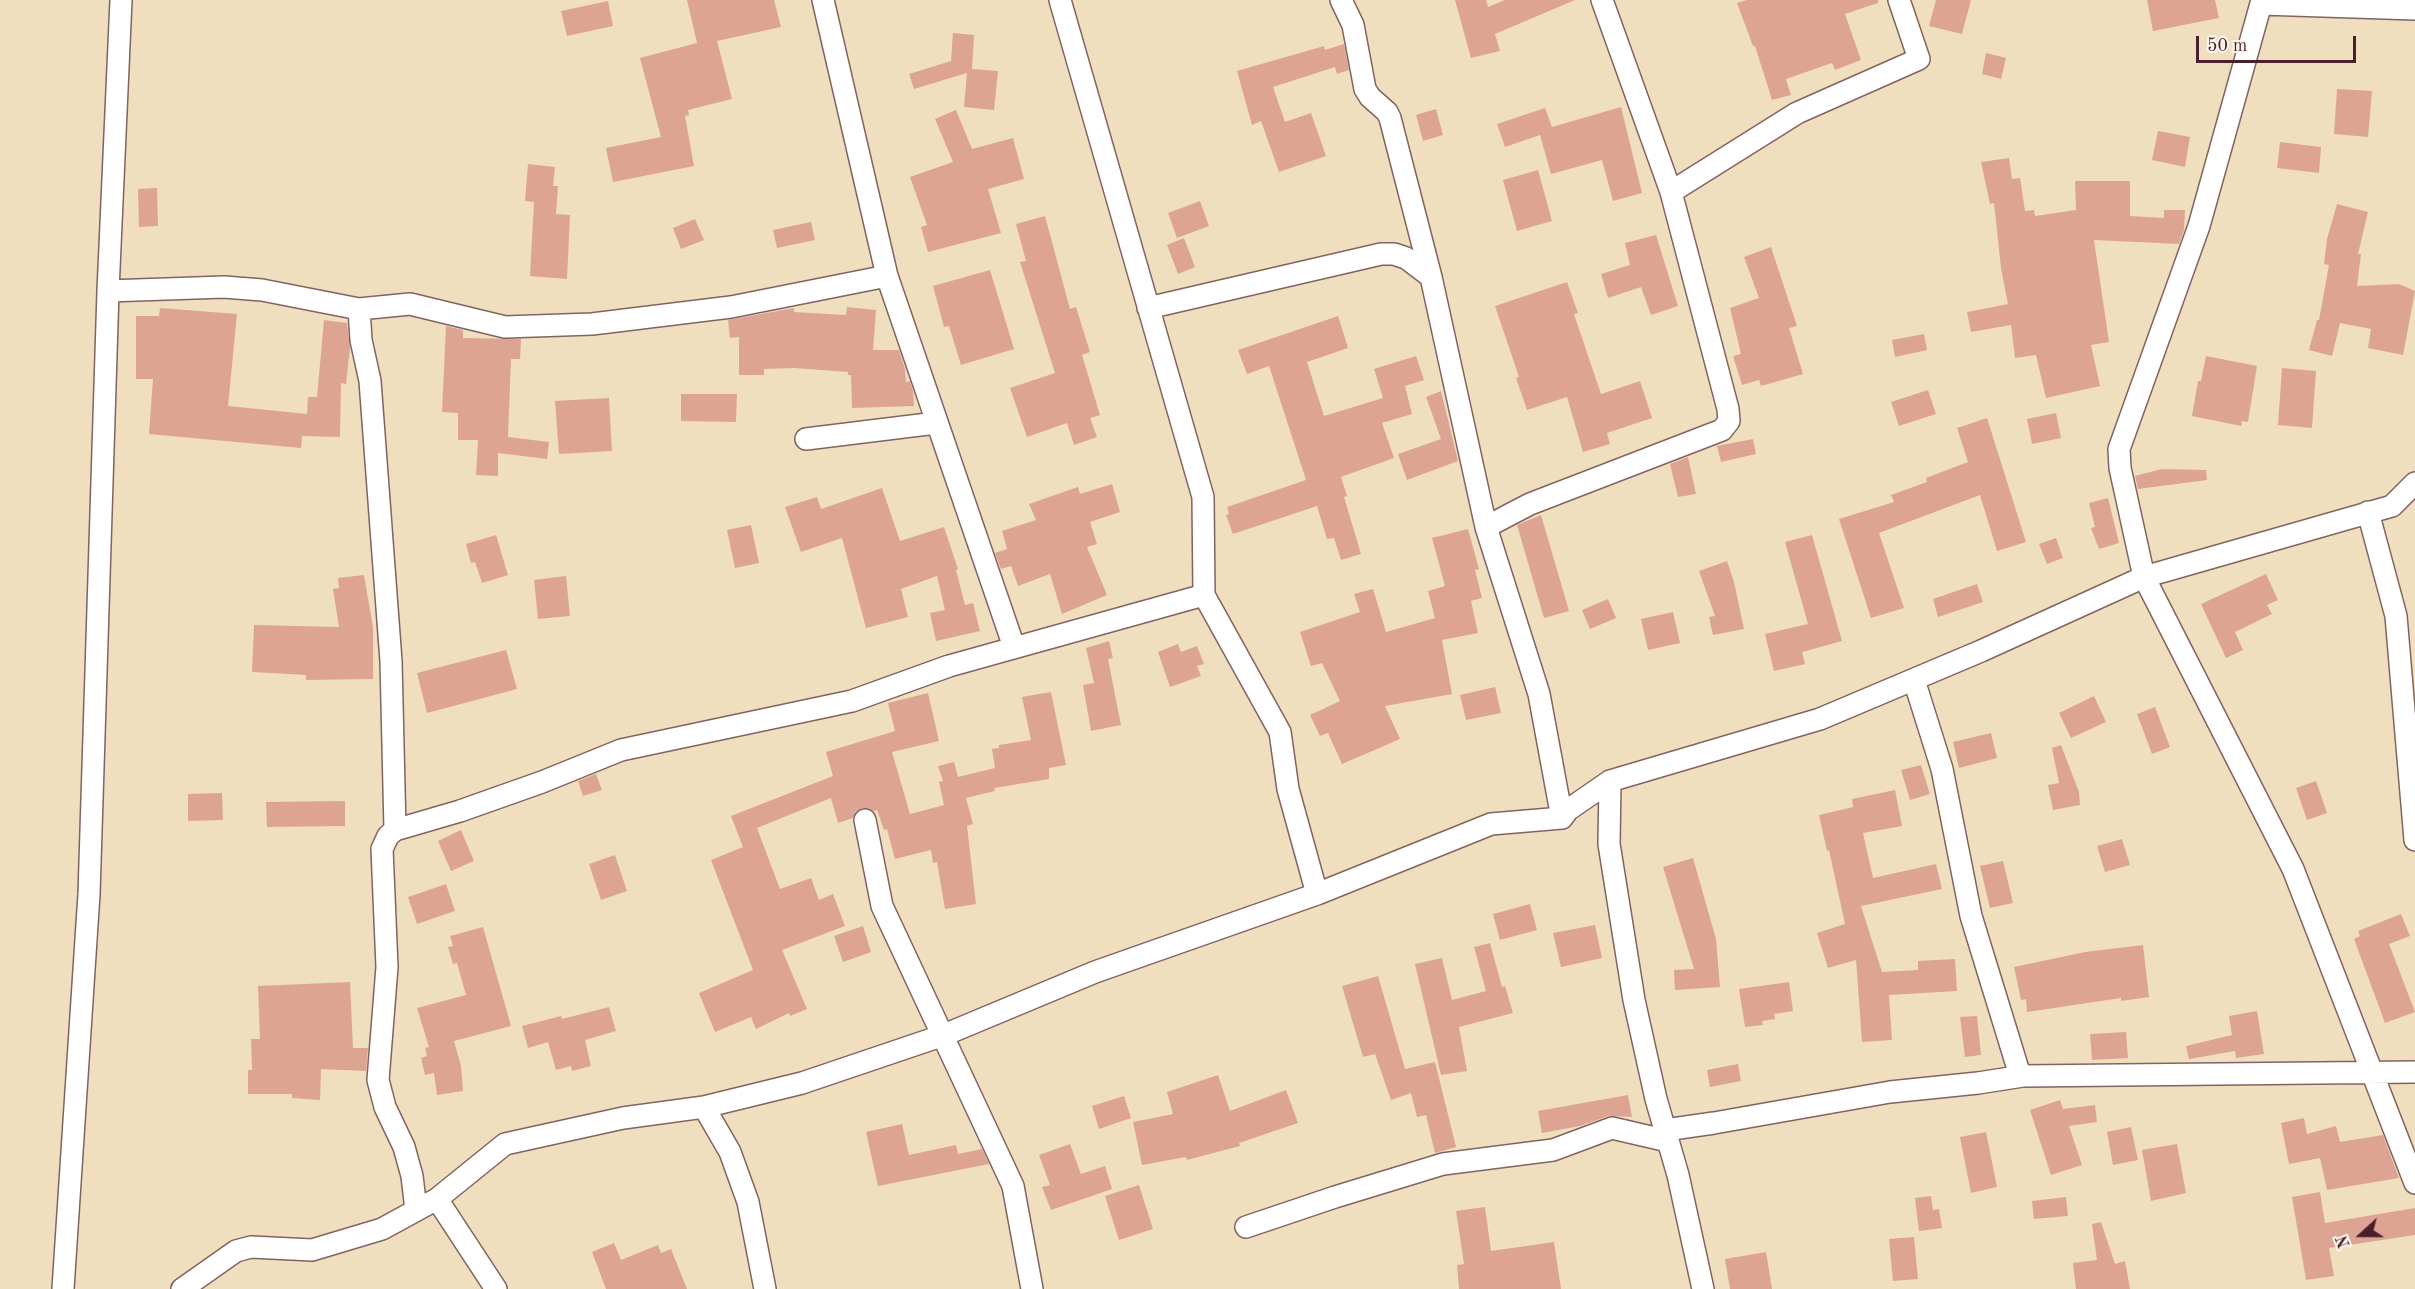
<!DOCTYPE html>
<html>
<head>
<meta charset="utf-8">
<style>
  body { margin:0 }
  #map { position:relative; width:2415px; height:1289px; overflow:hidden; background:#f0dfbf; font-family:"Old Standard TT",serif }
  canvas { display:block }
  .north { position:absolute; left:2331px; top:1205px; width:60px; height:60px; -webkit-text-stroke:4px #fbf7ec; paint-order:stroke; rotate:249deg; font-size:16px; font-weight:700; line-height:24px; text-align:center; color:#4a1f2b }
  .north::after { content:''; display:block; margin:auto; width:21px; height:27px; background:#4a1f2b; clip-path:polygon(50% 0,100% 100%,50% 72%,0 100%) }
  .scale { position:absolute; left:2196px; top:36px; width:160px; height:27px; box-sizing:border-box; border:3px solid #4a1f2b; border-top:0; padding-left:8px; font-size:18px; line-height:21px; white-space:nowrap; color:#4a1f2b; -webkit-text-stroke:4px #fbf7ec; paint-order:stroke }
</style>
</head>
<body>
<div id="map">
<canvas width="2415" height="1289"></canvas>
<div class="north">N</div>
<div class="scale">50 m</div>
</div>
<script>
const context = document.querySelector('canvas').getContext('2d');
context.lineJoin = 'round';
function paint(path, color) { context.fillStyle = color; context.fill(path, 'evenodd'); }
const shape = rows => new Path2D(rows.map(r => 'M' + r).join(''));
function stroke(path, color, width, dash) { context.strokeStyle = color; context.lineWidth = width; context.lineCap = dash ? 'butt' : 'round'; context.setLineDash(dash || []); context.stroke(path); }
paint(shape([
  [687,0,774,0,781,27,717,41,732,99,688,110,689,115,685,116,694,166,613,182,606,148,661,137,640,58,697,43],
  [1455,0,1486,0,1488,7,1505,0,1575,0,1495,34,1500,51,1471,58],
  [1747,0,1878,0,1878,3,1845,14,1861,60,1835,70,1832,63,1786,79,1791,95,1772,100,1755,46,1753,46,1737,3],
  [1936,0,1971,0,1962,34,1929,26],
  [2147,0,2215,0,2219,18,2153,31],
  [608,1,613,26,567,36,561,11],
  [953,33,974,35,972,69,998,71,994,110,964,107,967,73,914,89,909,74,951,61],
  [1344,44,1349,70,1337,74,1335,67,1273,87,1285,122,1311,113,1326,156,1279,172,1261,121,1252,125,1237,71,1324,46,1325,50],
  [1986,53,2006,58,2001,79,1982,74],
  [2337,89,2372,91,2368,137,2334,134],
  [1621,107,1642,193,1613,201,1602,160,1551,174,1540,135,1505,147,1497,124,1545,108,1552,127],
  [1436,109,1443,135,1423,141,1416,115],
  [956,110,972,149,1013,138,1024,179,988,189,1001,233,928,252,921,227,927,225,910,177,953,162,935,119],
  [2158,131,2190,137,2185,167,2152,160],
  [2280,142,2321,147,2319,173,2277,168],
  [2009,158,2012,179,2020,178,2025,211,2034,210,2035,216,2076,210,2075,181,2130,181,2130,216,2164,218,2164,210,2185,210,2184,230,2179,244,2094,240,2109,342,2091,345,2100,386,2046,398,2036,355,2015,358,2011,325,1971,332,1967,312,2008,304,2001,268,1994,203,1990,204,1981,162],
  [528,164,555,167,553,186,558,186,556,214,570,215,567,279,530,276,534,202,525,201],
  [1538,170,1552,221,1517,231,1503,180],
  [157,188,158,226,139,227,138,189],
  [1200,201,1209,226,1177,238,1168,213],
  [2337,204,2368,212,2358,254,2361,254,2357,286,2399,284,2415,291,2403,355,2368,348,2371,329,2340,323,2332,356,2309,350,2317,320,2319,320,2329,265,2324,264,2327,239],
  [1045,216,1070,309,1076,307,1090,352,1082,355,1100,415,1090,418,1097,437,1074,445,1067,423,1027,437,1010,388,1055,373,1020,262,1026,261,1016,224],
  [695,219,704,240,681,249,673,228],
  [811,222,815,240,777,248,773,230],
  [1656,235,1678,306,1651,315,1641,287,1608,298,1601,274,1630,265,1625,243],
  [1184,238,1195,267,1178,274,1167,245],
  [1771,247,1797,326,1789,328,1803,374,1761,386,1759,380,1742,385,1733,356,1741,354,1730,308,1759,298,1744,257],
  [990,270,1014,349,961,365,949,326,944,327,933,286],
  [1567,282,1578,313,1574,314,1601,394,1640,381,1652,418,1607,433,1610,444,1583,452,1567,397,1527,410,1516,378,1519,377,1495,306],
  [847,307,876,310,873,350,899,350,905,369,906,382,910,381,913,391,914,406,852,408,851,375,848,375,848,372,794,368,764,369,764,375,739,375,739,337,730,338,728,320,794,308,794,312,846,315],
  [160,308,237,314,228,406,307,414,308,397,317,397,324,320,347,323,350,348,346,384,341,383,340,437,302,436,301,448,149,434,153,379,136,379,136,316,159,316],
  [1338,316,1348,348,1307,362,1324,416,1383,398,1374,369,1416,356,1424,380,1405,386,1412,414,1382,423,1394,458,1341,477,1347,496,1344,497,1361,554,1341,560,1334,538,1327,539,1317,506,1233,534,1226,515,1229,514,1227,507,1306,480,1269,366,1247,374,1238,350],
  [446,326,463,330,463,338,521,339,520,359,511,359,508,437,549,442,547,459,498,453,498,476,476,475,478,440,458,440,458,413,442,412],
  [1924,334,1927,350,1895,357,1892,340],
  [2206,356,2257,366,2248,422,2242,421,2241,426,2192,416,2198,381,2201,381],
  [2282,368,2316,371,2312,428,2278,425],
  [1928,390,1936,414,1899,426,1891,402],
  [1441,391,1458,461,1407,480,1398,454,1441,439,1426,397],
  [681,394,737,394,736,422,681,421],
  [609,398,612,451,559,454,555,401],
  [2056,413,2061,438,2032,444,2027,419],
  [1987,418,2026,542,1997,551,1980,495,1879,533,1904,608,1871,618,1839,519,1894,502,1891,495,1927,482,1926,478,1968,462,1957,428],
  [1753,439,1756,454,1721,462,1717,446],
  [1688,457,1696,494,1678,497,1670,464],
  [2162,469,2206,470,2207,480,2138,489,2135,476],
  [1112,484,1120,512,1090,522,1097,544,1087,547,1107,595,1062,614,1050,574,1018,586,1011,566,1001,569,995,553,1007,549,1002,531,1036,520,1029,504,1078,487,1080,494],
  [882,488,900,541,944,527,958,569,956,570,965,605,973,603,980,631,936,641,930,613,945,610,937,576,901,589,908,617,866,628,842,538,801,552,785,507,817,497,821,509],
  [2108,498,2119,543,2099,549,2091,528,2095,527,2089,503],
  [1541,515,1569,611,1544,618,1517,525],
  [751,525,759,563,735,568,727,530],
  [1468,529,1479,569,1475,570,1482,598,1471,601,1478,633,1442,640,1452,694,1385,706,1400,739,1342,764,1328,733,1320,736,1310,715,1340,701,1322,663,1311,666,1300,632,1360,612,1354,594,1373,589,1386,632,1435,618,1428,591,1445,586,1432,538],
  [496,535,508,575,482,583,475,562,471,563,466,544],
  [1812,535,1842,641,1802,652,1805,664,1774,671,1765,634,1808,624,1785,542],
  [2056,538,2063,558,2047,564,2039,544],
  [1727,561,1734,582,1744,629,1713,635,1709,617,1715,616,1699,571],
  [2266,574,2278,600,2267,605,2272,614,2235,632,2243,650,2226,658,2201,604],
  [364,575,373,627,373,679,306,680,306,675,252,672,254,625,339,627,333,589,339,588,338,578],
  [566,576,570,616,538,619,534,580],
  [1977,584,1983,602,1938,617,1933,599],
  [1608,599,1616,618,1590,629,1582,610],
  [1673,612,1680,643,1648,650,1641,619],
  [1109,641,1113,658,1108,659,1121,725,1091,731,1083,685,1094,683,1086,648],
  [1178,644,1181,652,1197,646,1204,664,1197,666,1201,676,1170,687,1158,652],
  [506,650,517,689,427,713,417,673],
  [1495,687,1501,713,1466,720,1460,695],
  [1051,692,1066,765,1049,768,1049,779,994,788,995,791,966,798,973,824,967,826,976,904,945,909,937,862,933,863,931,850,895,859,887,829,884,830,877,810,874,811,862,808,856,811,853,818,838,823,831,798,757,828,780,889,811,878,819,900,833,894,845,926,782,950,807,1009,790,1016,789,1013,756,1029,751,1017,715,1032,699,993,753,970,711,860,743,847,731,816,833,776,826,752,895,731,888,703,928,693,939,741,892,752,910,814,944,805,939,782,943,781,938,766,954,762,958,777,995,768,992,749,999,748,999,745,1031,740,1022,697],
  [2094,696,2106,722,2071,738,2059,713],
  [2155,707,2170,747,2152,754,2137,714],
  [1991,733,1997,758,1959,768,1953,742],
  [2061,745,2079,792,2080,805,2053,810,2048,785,2059,783,2052,748],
  [1921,765,1930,794,1910,800,1901,770],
  [596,774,602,790,583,796,578,781],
  [2316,781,2327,813,2307,820,2296,788],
  [1895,790,1902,826,1863,833,1873,878,1936,864,1942,889,1861,906,1882,972,1918,970,1918,961,1955,959,1957,991,1889,995,1892,1040,1862,1042,1856,960,1828,968,1817,933,1845,924,1829,850,1827,851,1819,815,1853,807,1852,799],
  [222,793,223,820,188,821,188,794],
  [345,801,345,826,267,827,266,802],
  [461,830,474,861,451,871,438,841],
  [2122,839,2130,865,2105,872,2097,846],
  [615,855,627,891,601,900,589,864],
  [1693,858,1716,939,1720,987,1675,990,1674,970,1694,969,1663,867],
  [2003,861,2013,903,1990,908,1980,866],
  [446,884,455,911,417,924,408,897],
  [1530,904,1537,930,1500,940,1493,914],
  [2401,914,2410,936,2389,944,2415,1012,2385,1023,2354,939,2360,936,2358,931],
  [1595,925,1602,958,1561,967,1553,933],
  [863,926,871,952,843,962,834,936],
  [483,927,511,1026,454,1041,461,1066,463,1091,437,1095,434,1073,425,1075,421,1058,427,1056,425,1048,429,1047,417,1008,466,995,457,963,453,964,448,947,453,946,450,936],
  [1490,943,1502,987,1505,986,1513,1013,1459,1027,1467,1071,1441,1075,1415,964,1442,958,1452,1000,1486,991,1474,947],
  [2143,945,2149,997,2121,1001,2121,998,2027,1012,2026,999,2021,1000,2014,967,2085,952],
  [1378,976,1405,1069,1435,1062,1456,1147,1435,1153,1426,1115,1417,1117,1411,1093,1391,1100,1375,1054,1363,1057,1342,986],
  [350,982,353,1048,368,1048,366,1071,321,1069,320,1100,292,1098,292,1094,248,1094,248,1070,252,1070,251,1039,260,1039,258,986],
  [1789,982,1793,1011,1774,1014,1775,1019,1762,1021,1763,1025,1745,1027,1739,989],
  [609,1007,616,1031,585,1040,591,1066,572,1071,571,1066,556,1070,548,1042,528,1048,522,1026,561,1016,562,1019],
  [2257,1011,2264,1054,2236,1058,2235,1051,2189,1059,2186,1046,2232,1035,2229,1016],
  [1977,1016,1981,1055,1965,1057,1960,1017],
  [2126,1032,2128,1058,2092,1060,2090,1034],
  [1738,1064,1741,1081,1710,1087,1707,1070],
  [1218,1075,1230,1111,1286,1090,1298,1123,1239,1143,1240,1146,1187,1160,1186,1157,1142,1165,1133,1122,1173,1114,1167,1092],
  [1628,1095,1632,1117,1608,1116,1580,1126,1542,1133,1538,1111],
  [1124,1096,1131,1118,1099,1129,1092,1106],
  [2060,1100,2063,1109,2095,1105,2097,1122,2069,1126,2082,1165,2051,1175,2030,1110],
  [2304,1118,2307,1134,2336,1126,2340,1142,2383,1135,2399,1178,2327,1190,2320,1158,2289,1164,2281,1123],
  [902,1124,909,1155,956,1145,958,1154,982,1149,989,1164,878,1186,866,1132],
  [2131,1127,2138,1160,2113,1165,2107,1132],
  [1986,1132,1997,1187,1971,1193,1960,1137],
  [1070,1144,1081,1174,1105,1166,1112,1189,1051,1210,1042,1187,1050,1185,1039,1155],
  [2177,1144,2186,1193,2151,1201,2142,1150],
  [1139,1185,1153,1229,1119,1240,1105,1196],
  [2320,1192,2325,1223,2415,1208,2415,1235,2329,1248,2334,1276,2306,1280,2292,1197],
  [1931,1196,1933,1210,1939,1209,1942,1228,1919,1231,1915,1198],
  [2066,1197,2068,1216,2034,1219,2032,1201],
  [1485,1207,1491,1251,1554,1242,1561,1289,1459,1289,1457,1265,1464,1264,1456,1211],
  [2101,1222,2115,1264,2125,1261,2130,1289,2076,1289,2073,1263,2097,1260,2092,1224],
  [1914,1237,1918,1279,1893,1281,1889,1239],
  [614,1243,621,1260,658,1245,661,1253,671,1249,687,1289,606,1289,592,1252],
  [1766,1252,1772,1289,1730,1289,1725,1259]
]), '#dea493');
const street = shape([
  [823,0,887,276],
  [1060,0,1203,497,1204,595],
  [1341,0,1353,25,1365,89,1370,97,1387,112,1390,118,1431,277,1486,527,1539,694,1562,818],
  [2262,0,2199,226,2119,449,2120,468,2144,577,2293,869,2415,1183],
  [2262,4,2415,9],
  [1671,192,1797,113,1919,59,1899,0],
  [108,291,224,287,262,290,359,309,410,304,505,327,592,324,731,307,887,276,1014,647],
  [1148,308,1381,254,1394,254,1406,258,1431,277],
  [359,309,361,340,370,381,391,661,395,830,388,836,382,849,387,967,378,1080,385,1107,404,1147,412,1176,416,1210],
  [806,439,936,423],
  [2368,512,2396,616,2415,840],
  [1486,527,1530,504,1722,430,1729,421,1728,409,1671,192,1602,0],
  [1914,680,1942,769,1971,916,2018,1069,2023,1076],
  [1610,781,1609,844,1634,1000,1656,1099,1678,1175,1703,1289],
  [865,820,882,906,1013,1186,1032,1289],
  [395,830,460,811,542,782,621,750,852,701,949,666,1204,595,1280,732,1288,789,1317,894],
  [704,1107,730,1152,748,1202,765,1289],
  [1665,1130,1714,1123,1890,1092,1978,1083,2023,1076,2415,1072],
  [437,1199,496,1289],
  [1246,1227,1335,1197,1443,1164,1553,1150,1612,1128,1668,1141],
  [63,1289,89,894,108,291,121,0],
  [182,1289,236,1251,251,1247,312,1250,382,1229,437,1199,505,1144,623,1118,704,1107,802,1083,944,1035,1095,972,1317,894,1491,824,1562,818,1568,810,1610,781,1820,719,1981,651,2144,577,2392,506,2415,483]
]);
stroke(street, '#84625f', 24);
stroke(street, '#fff', 21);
</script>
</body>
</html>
